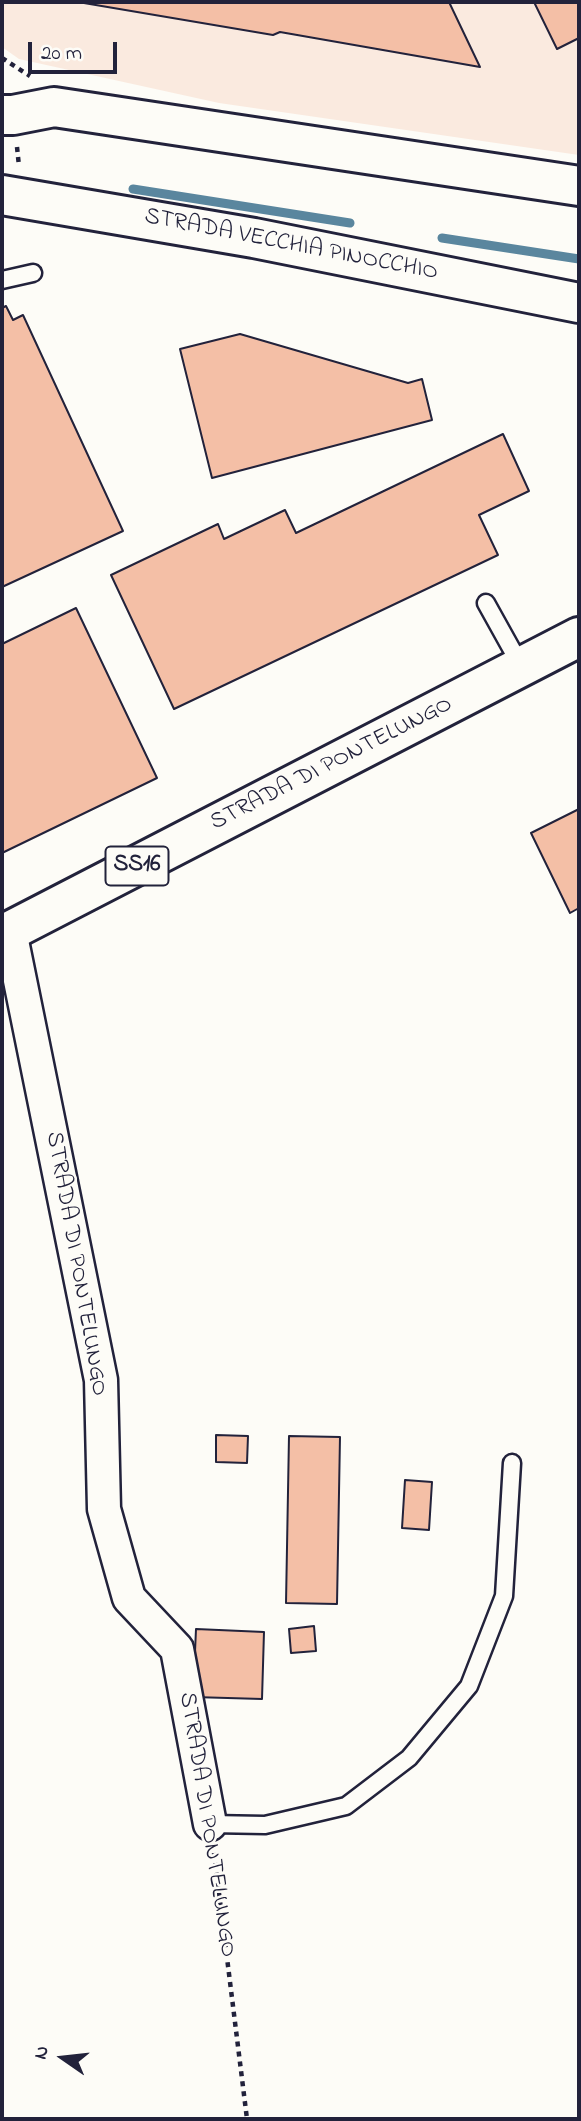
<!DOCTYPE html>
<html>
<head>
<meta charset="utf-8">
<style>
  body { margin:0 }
  #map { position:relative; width:581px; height:2121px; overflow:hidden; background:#fdfcf7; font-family:"Indie Flower",sans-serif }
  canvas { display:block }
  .frame { position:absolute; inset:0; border:4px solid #22223b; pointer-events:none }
  .north { position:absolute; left:28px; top:2023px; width:70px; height:70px; -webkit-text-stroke:5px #fdfcf7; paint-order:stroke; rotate:284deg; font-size:19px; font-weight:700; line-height:28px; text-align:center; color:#22223b }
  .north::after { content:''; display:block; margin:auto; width:24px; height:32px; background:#22223b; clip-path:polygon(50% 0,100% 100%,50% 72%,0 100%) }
  .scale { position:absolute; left:28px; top:42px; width:89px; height:32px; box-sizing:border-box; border:4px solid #22223b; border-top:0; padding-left:9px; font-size:21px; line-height:24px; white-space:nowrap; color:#22223b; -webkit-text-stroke:5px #fdfcf7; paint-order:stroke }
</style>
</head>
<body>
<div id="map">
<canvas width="581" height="2121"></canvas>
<div class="frame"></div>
<div class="north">N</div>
<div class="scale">20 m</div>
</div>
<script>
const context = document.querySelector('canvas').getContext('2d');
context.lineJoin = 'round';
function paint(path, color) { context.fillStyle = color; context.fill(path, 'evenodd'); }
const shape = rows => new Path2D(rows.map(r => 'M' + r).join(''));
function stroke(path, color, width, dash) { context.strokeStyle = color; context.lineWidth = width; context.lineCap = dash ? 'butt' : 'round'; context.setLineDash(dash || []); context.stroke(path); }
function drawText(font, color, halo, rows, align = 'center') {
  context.font = font + ' "Indie Flower",sans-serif'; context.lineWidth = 5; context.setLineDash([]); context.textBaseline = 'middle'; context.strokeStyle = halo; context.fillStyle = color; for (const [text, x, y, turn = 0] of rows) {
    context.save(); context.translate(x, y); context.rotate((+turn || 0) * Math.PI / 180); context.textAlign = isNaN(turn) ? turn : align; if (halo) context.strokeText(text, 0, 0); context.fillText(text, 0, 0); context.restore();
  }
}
paint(shape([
  [2,2,579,2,579,155,219,103,19,59,2,47]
]), '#faeadf');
stroke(shape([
  [133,189,350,223],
  [442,238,579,259]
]), '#5a869e', 9);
const building = shape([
  [78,2,449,2,480,67,280,32,273,35,78,2],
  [534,2,579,2,579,38,557,49,534,2],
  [6,306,13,320,23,315,123,531,2,587,2,308,6,306],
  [240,334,408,383,422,379,432,420,212,478,180,349,240,334],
  [503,434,529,491,479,515,498,555,174,709,111,575,218,524,224,539,285,510,296,533,503,434],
  [76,608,157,778,2,853,2,644,76,608],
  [579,809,579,908,570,913,531,833,579,809],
  [216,1435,248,1436,247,1463,216,1462,216,1435],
  [289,1436,340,1437,337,1604,286,1603,289,1436],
  [405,1480,432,1482,429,1530,402,1528,405,1480],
  [314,1626,316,1651,291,1653,289,1629,314,1626],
  [196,1629,264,1632,262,1699,193,1697,196,1629]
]);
paint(building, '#f4bfa6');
stroke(building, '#22223b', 2);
const lane = shape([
  [2,280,33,273],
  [486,603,521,666],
  [210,1824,265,1825,346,1806,409,1758,469,1686,504,1596,512,1463]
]);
const street = shape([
  [10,931,101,1380,104,1509,129,1598,177,1649,210,1824]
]);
const secondary = shape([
  [2,115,13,115,54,107,579,186],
  [2,195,254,238,579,303]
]);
const primary = shape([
  [2,935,579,637]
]);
stroke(lane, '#22223b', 21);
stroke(street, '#22223b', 37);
stroke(secondary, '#22223b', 44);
stroke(primary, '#22223b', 44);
stroke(shape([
  [2,58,30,76],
  [17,147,19,166],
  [214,1853,247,2119]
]), '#22223b', 4.5, [5, 5]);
stroke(lane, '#fdfcf7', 16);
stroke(street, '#fdfcf7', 32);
stroke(secondary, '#fdfcf7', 38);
stroke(primary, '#fdfcf7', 38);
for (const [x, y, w] of [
  [137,866,63]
]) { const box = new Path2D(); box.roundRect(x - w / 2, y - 19.5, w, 39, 5); context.fillStyle = '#fdfcf7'; context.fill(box); stroke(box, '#22223b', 2); }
drawText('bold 23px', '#22223b', null, [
  ["SS16",137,866]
]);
drawText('24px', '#22223b', '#fdfcf7', [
  ["STRADA VECCHIA PINOCCHIO",291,246,11],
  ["STRADA DI PONTELUNGO",332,765,-27],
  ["STRADA DI PONTELUNGO",75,1264,80],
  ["STRADA DI PONTELUNGO",206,1825,81]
]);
</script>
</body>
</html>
